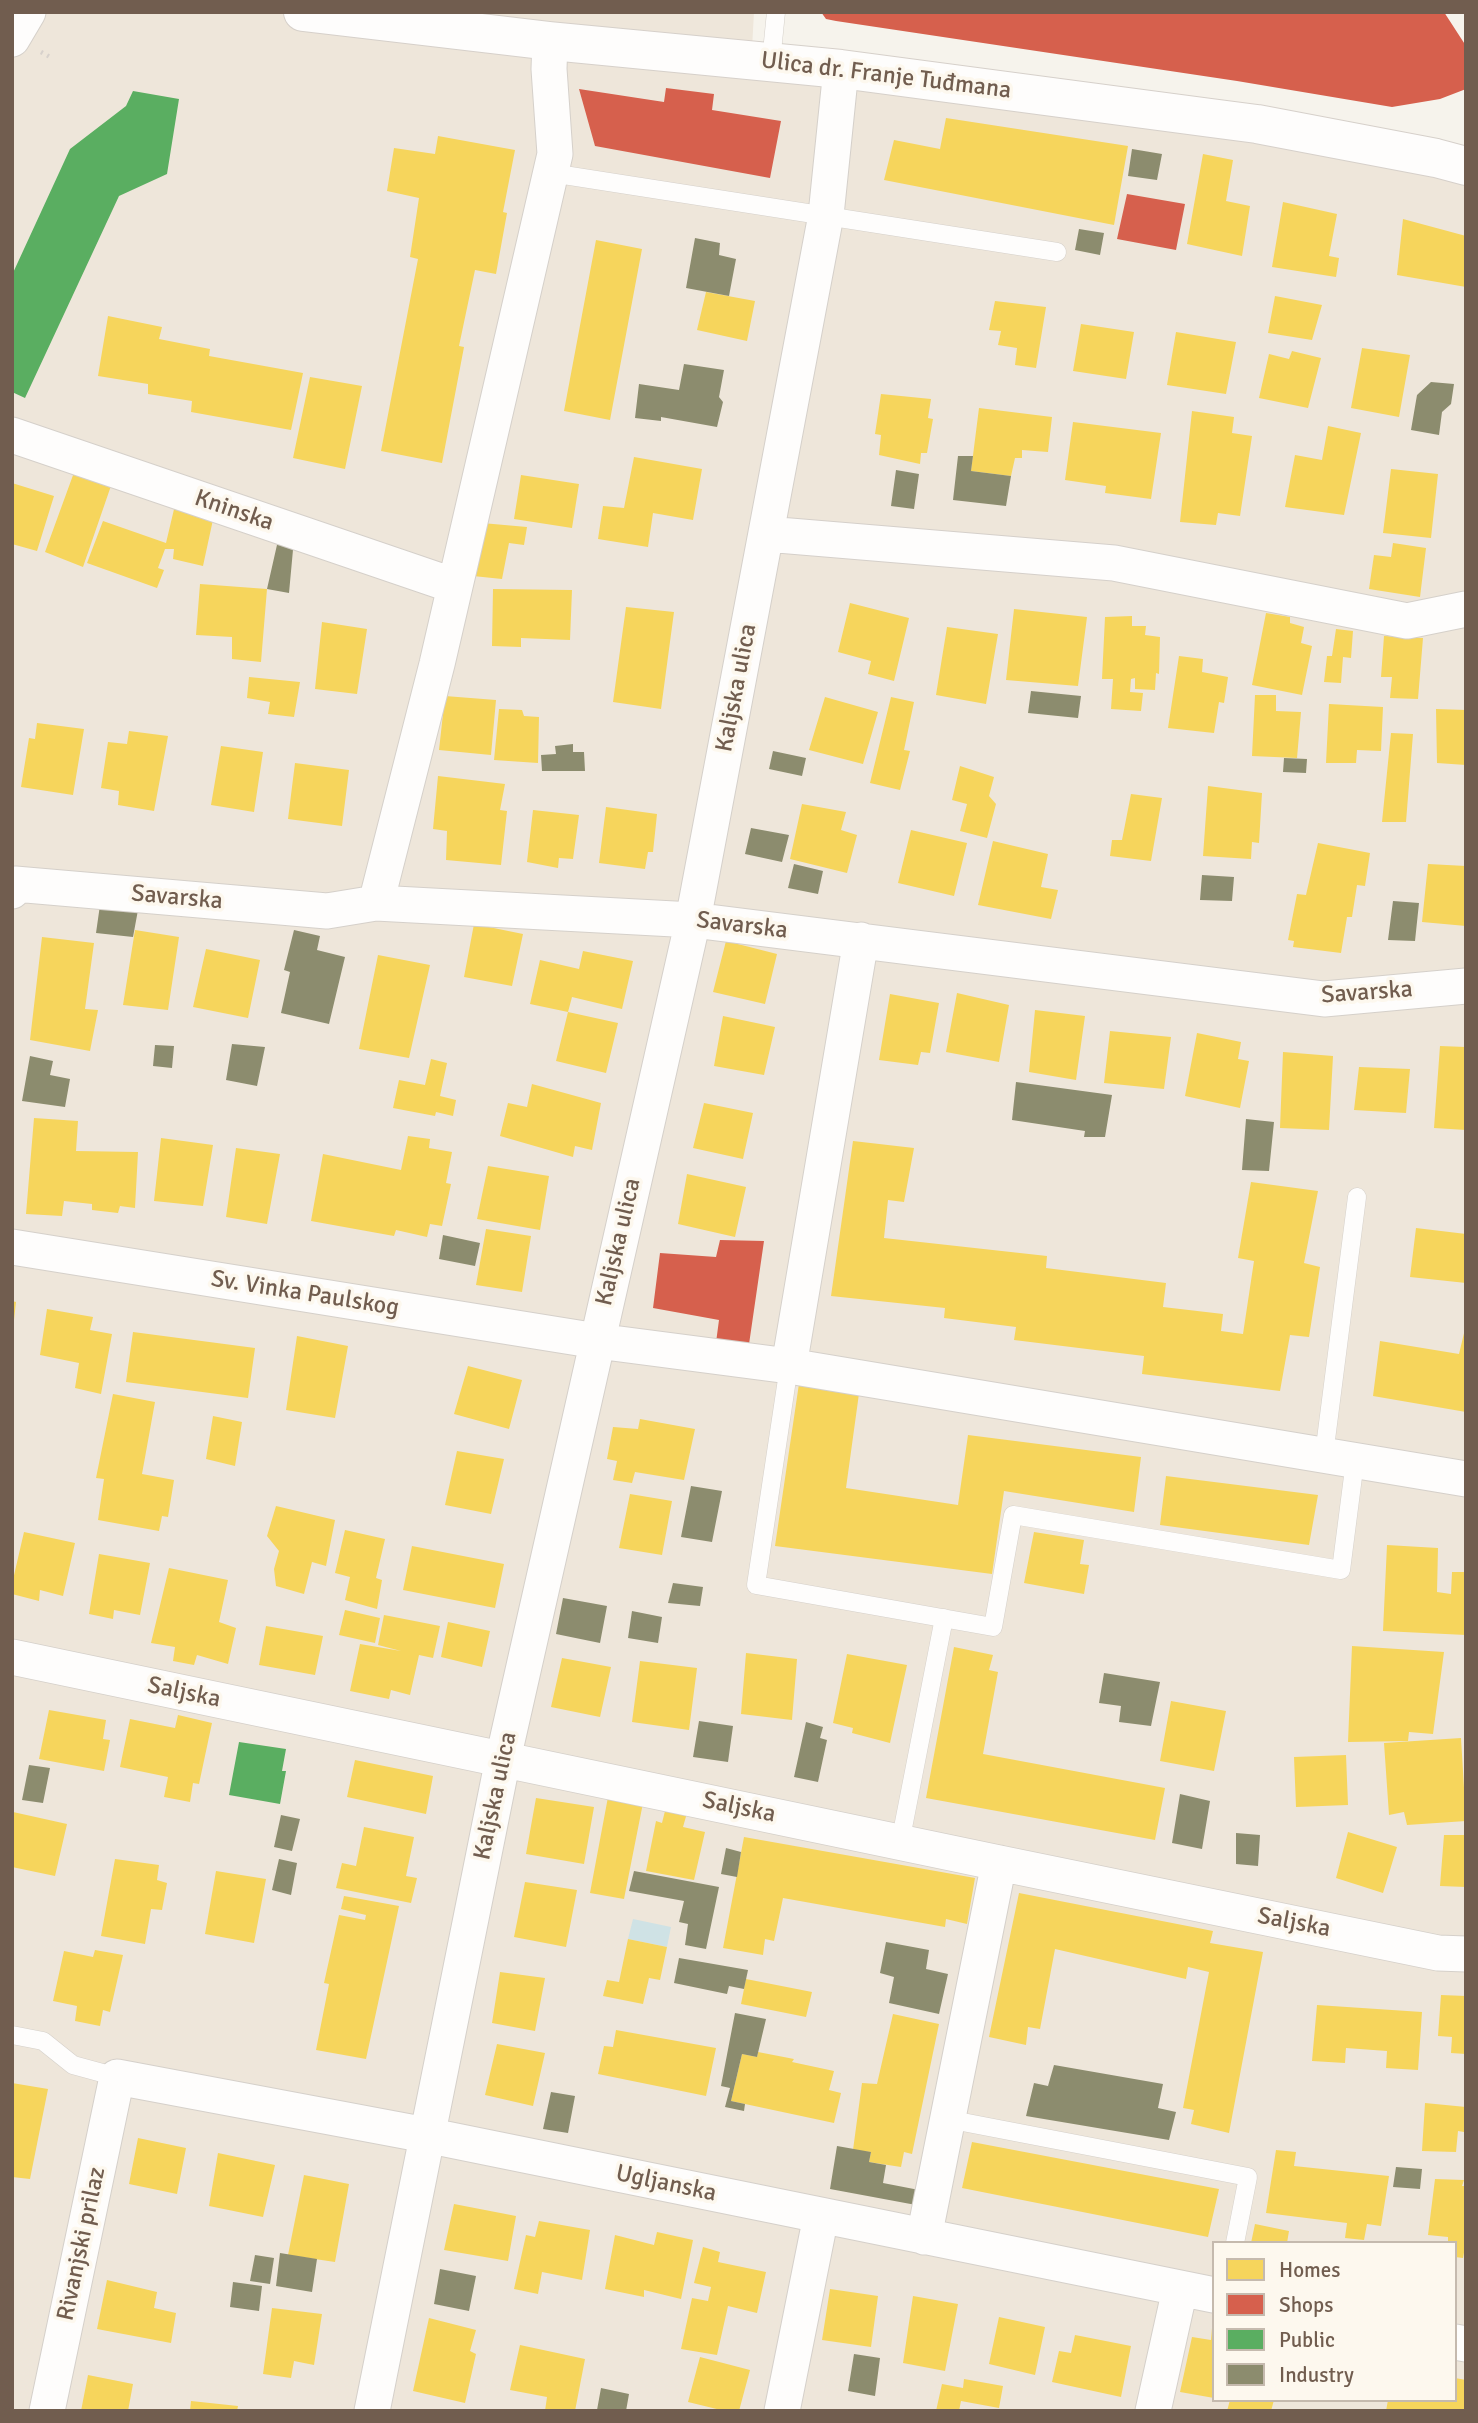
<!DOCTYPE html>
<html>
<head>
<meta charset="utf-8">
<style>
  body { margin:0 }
  #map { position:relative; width:1478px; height:2423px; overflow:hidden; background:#f6f3ec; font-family:Signika,sans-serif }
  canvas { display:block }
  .frame { position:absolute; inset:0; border:14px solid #715d4f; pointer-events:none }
  .legend { position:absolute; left:1212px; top:2241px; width:245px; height:161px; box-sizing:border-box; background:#fdf8ee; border:2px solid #c5baae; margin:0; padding:9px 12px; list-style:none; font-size:21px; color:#715d4f }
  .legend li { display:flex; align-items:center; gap:14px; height:35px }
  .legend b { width:35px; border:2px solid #c5baae }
</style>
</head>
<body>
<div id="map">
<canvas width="1478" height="2423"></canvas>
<div class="frame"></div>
<ul class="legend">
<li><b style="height:19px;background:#f6d55c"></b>Homes</li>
<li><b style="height:19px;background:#d6604d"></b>Shops</li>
<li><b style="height:19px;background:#5aae61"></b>Public</li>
<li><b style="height:19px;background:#8c8c6e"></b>Industry</li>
</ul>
</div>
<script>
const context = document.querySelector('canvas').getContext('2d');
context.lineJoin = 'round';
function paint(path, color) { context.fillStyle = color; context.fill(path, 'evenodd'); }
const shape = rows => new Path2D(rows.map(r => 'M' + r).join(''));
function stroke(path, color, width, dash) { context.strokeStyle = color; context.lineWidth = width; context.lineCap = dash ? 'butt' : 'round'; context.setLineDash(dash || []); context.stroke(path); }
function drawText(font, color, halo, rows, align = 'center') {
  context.font = font + ' Signika,sans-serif'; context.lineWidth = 7; context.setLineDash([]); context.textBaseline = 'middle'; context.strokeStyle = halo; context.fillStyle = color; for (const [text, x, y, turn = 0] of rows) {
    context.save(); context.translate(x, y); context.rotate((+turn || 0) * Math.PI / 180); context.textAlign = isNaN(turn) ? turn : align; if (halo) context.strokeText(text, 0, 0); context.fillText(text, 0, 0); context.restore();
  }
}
paint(shape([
  [12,12,303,12,1466,166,1466,2411,12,2411],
  [1214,2243,1455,2243,1455,2400,1214,2400],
  [380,12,754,12,752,49]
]), '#eee6da');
paint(shape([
  [633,1919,671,1927,667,1947,628,1939]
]), '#cfe2e5');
paint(shape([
  [946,118,1128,146,1114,225,884,180,894,140,940,149],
  [438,136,515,150,503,212,507,213,496,274,475,270,459,346,464,347,442,463,381,451,418,259,410,257,419,198,387,191,394,148,435,154],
  [1203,154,1233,160,1226,201,1250,206,1242,256,1187,244],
  [1283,202,1337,214,1329,256,1339,258,1336,277,1272,267],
  [1403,219,1466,236,1466,287,1397,275],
  [596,240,642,249,610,420,564,411],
  [706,292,755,301,747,341,697,330],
  [1275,296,1322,305,1312,340,1268,333],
  [995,301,1046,307,1036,368,1015,365,1017,348,998,345,1001,331,989,330],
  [108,316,162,327,159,339,210,349,209,356,303,373,291,430,191,412,192,401,148,394,148,384,98,376],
  [1081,324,1134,332,1126,379,1073,371],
  [1176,332,1236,342,1226,394,1167,385],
  [1362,348,1410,355,1399,417,1351,408],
  [1292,351,1321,358,1308,408,1259,398,1269,354,1289,359],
  [310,377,362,386,345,469,293,458],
  [881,394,931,399,928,418,933,419,927,453,921,453,920,464,879,455,881,435,875,434],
  [979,408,1052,417,1048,452,1022,450,1022,458,1015,458,1011,476,971,471],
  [1192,411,1234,417,1232,433,1252,436,1240,516,1218,513,1216,525,1180,522],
  [1073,422,1161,433,1151,499,1105,493,1106,486,1065,480],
  [1328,426,1361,433,1344,515,1285,507,1295,455,1322,460],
  [634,457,702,469,693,520,653,513,648,547,598,539,603,506,624,508],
  [76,467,113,480,83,567,45,552],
  [1391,469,1438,474,1431,538,1383,533],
  [521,475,579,484,572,528,514,519],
  [12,483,54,496,37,551,12,544],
  [175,505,214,515,203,566,173,559,174,549,165,549,158,568,164,570,157,588,87,563,103,521,166,543],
  [482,523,527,527,524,545,509,543,502,579,473,576],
  [1393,543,1426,548,1420,597,1369,589,1374,555,1391,557],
  [200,584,267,589,261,662,232,659,232,637,196,635],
  [493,589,572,590,570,640,521,638,521,647,492,646],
  [850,603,909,618,894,681,868,674,871,661,838,652],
  [626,607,674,612,661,709,613,702],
  [1014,609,1087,617,1078,686,1006,680],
  [1266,613,1290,617,1290,623,1304,627,1301,643,1312,646,1302,695,1252,685],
  [1132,616,1132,626,1146,626,1145,635,1160,637,1159,674,1156,673,1155,690,1135,689,1135,678,1131,679,1130,692,1143,693,1141,711,1111,709,1113,679,1102,679,1105,617],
  [322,622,367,629,357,694,315,689],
  [947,627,998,634,986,704,936,695],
  [1336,629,1353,631,1351,658,1343,657,1341,683,1324,682,1327,656,1332,656],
  [1384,636,1423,638,1418,699,1390,698,1392,677,1381,677],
  [1179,656,1203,659,1202,672,1228,677,1224,703,1219,702,1214,733,1168,728],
  [249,677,300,682,294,717,268,714,270,702,247,698],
  [1255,695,1276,695,1276,711,1301,712,1297,758,1252,756],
  [445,696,496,700,491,755,439,750],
  [825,697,878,712,863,764,809,750],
  [891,697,914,702,904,750,910,751,900,790,870,783],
  [1329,704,1383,707,1381,751,1357,750,1356,763,1326,763],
  [499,709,522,710,524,716,539,717,538,763,494,760],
  [1436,709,1466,710,1466,765,1437,763],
  [37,723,84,729,73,795,21,787,29,738,35,739],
  [129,731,168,736,154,811,118,805,119,791,101,788,108,742,127,744],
  [1391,733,1413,734,1406,822,1382,822],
  [221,746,263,752,254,812,211,805],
  [295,763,349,770,342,826,288,819],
  [960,766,994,777,989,796,996,804,987,838,960,831,967,804,952,800],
  [438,776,505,784,500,810,507,811,501,865,446,860,447,831,433,829],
  [1208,786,1262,793,1259,843,1252,842,1251,859,1203,856],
  [1131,794,1162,798,1151,861,1110,856,1112,840,1122,840],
  [802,804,846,812,841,830,857,835,847,873,790,859],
  [606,807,657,814,653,852,648,852,645,869,599,863],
  [533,810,579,815,573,859,559,858,558,868,527,862],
  [911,830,967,843,954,896,898,883],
  [993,841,1048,854,1041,887,1058,890,1051,919,978,905],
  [1318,843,1370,853,1365,886,1357,885,1352,917,1347,917,1341,953,1293,947,1294,941,1288,940,1297,894,1306,895],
  [1428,864,1466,866,1466,926,1422,922],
  [474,924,523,934,512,986,464,977],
  [135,930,179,937,168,1010,123,1005],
  [42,937,94,943,85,1009,98,1010,90,1051,30,1040],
  [726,941,777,954,765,1004,713,992],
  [206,949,260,960,248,1018,193,1007],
  [583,951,633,961,622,1009,572,997,568,1012,530,1004,540,960,579,969],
  [378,955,430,965,409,1058,359,1049],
  [957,993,1009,1005,999,1062,946,1052],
  [890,994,939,1003,930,1053,921,1052,918,1065,879,1060],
  [1035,1010,1085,1016,1076,1080,1029,1072],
  [568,1012,618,1023,606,1073,556,1061],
  [723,1016,775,1027,764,1075,714,1066],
  [1110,1031,1171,1037,1164,1089,1104,1083],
  [1197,1033,1241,1042,1238,1059,1249,1061,1240,1108,1185,1096],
  [1440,1046,1466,1047,1466,1130,1434,1128],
  [1283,1052,1333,1056,1329,1130,1280,1128],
  [431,1059,447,1063,440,1096,456,1100,453,1116,436,1112,435,1116,393,1108,399,1080,425,1085],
  [1359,1067,1410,1069,1406,1113,1354,1110],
  [532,1084,601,1103,592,1150,575,1146,573,1157,500,1136,508,1103,527,1107],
  [704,1103,753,1113,743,1159,693,1148],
  [34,1118,78,1121,76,1151,138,1152,135,1208,120,1206,118,1213,92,1210,92,1204,64,1201,62,1216,26,1214],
  [408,1136,430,1139,429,1148,452,1152,446,1183,451,1184,442,1226,430,1224,427,1237,396,1230,394,1236,311,1221,323,1154,401,1170],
  [161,1138,213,1145,203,1206,154,1201],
  [853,1141,914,1148,904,1202,888,1200,884,1238,1047,1256,1046,1268,1166,1283,1163,1307,1223,1314,1221,1331,1243,1334,1254,1261,1238,1258,1251,1182,1318,1191,1304,1263,1320,1267,1309,1337,1290,1335,1280,1391,1142,1374,1144,1356,1014,1340,1016,1327,944,1318,945,1308,831,1296],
  [236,1148,280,1154,267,1224,226,1217],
  [488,1166,549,1176,540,1230,477,1219],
  [687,1174,746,1187,735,1237,678,1224],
  [1416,1228,1466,1234,1466,1283,1410,1277],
  [486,1229,531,1236,522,1292,476,1285],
  [12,1301,16,1302,14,1320,12,1320],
  [47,1309,93,1317,90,1330,112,1334,101,1394,75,1388,79,1363,40,1355],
  [1465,1329,1466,1412,1373,1396,1380,1341,1459,1354],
  [133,1332,255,1348,248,1398,126,1382],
  [297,1336,348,1346,335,1418,286,1410],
  [468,1366,522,1380,509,1429,454,1414],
  [801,1370,861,1379,846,1488,958,1505,968,1435,1141,1457,1134,1512,1004,1491,992,1574,775,1546],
  [113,1394,155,1402,142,1474,174,1480,168,1517,162,1516,159,1531,98,1520,104,1479,96,1478],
  [213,1416,242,1422,235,1466,206,1459],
  [640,1419,695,1429,684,1480,635,1472,632,1483,613,1480,617,1461,607,1459,613,1427,638,1429],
  [457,1451,504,1459,491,1514,445,1505],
  [1166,1476,1318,1495,1309,1545,1160,1525],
  [630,1494,672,1501,662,1555,619,1548],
  [276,1506,335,1520,326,1566,312,1562,304,1594,276,1586,274,1569,279,1551,267,1536],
  [345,1530,385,1539,376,1578,382,1580,377,1609,345,1600,350,1577,335,1573],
  [24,1532,75,1543,63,1596,40,1590,39,1601,12,1594,12,1584],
  [1034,1532,1084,1540,1080,1564,1089,1565,1084,1594,1024,1583],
  [1387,1545,1438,1548,1437,1592,1451,1594,1452,1572,1466,1572,1466,1635,1383,1631],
  [412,1546,504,1564,495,1608,403,1590],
  [99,1554,150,1563,140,1615,114,1610,113,1619,89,1614],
  [169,1568,228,1580,219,1622,236,1628,228,1664,197,1655,194,1665,173,1661,175,1647,151,1643],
  [345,1610,380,1618,375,1643,339,1635],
  [384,1615,440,1626,433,1658,419,1655,410,1695,391,1690,389,1699,350,1691,360,1644,401,1651,378,1645],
  [448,1622,490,1631,482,1667,441,1657],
  [266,1626,323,1636,315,1675,259,1665],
  [1352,1646,1444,1652,1433,1734,1409,1732,1408,1741,1348,1742],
  [954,1647,993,1655,989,1670,998,1672,983,1754,1165,1788,1155,1840,926,1798],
  [746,1653,797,1659,792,1720,741,1714],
  [847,1654,907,1665,890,1743,852,1733,853,1728,833,1723],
  [562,1658,611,1667,600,1717,551,1707],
  [640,1661,697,1668,689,1730,632,1722],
  [1171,1701,1226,1711,1214,1771,1160,1761],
  [49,1710,106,1720,103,1739,110,1740,104,1771,39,1759],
  [178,1715,212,1723,199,1784,193,1783,190,1802,164,1797,168,1777,120,1767,130,1719,175,1728],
  [1461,1738,1466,1821,1407,1825,1404,1812,1389,1815,1384,1743],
  [1346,1755,1348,1805,1296,1807,1294,1757],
  [355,1760,433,1776,426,1814,347,1797],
  [608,1797,643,1803,624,1899,590,1893],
  [536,1798,594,1807,584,1864,526,1854],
  [666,1807,687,1813,683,1827,705,1832,694,1880,646,1871,656,1821,662,1823],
  [13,1812,67,1824,55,1876,12,1867],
  [364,1827,414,1837,406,1876,417,1878,411,1903,336,1888,342,1863,356,1866],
  [1348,1832,1397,1847,1383,1893,1336,1878],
  [1444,1835,1466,1835,1466,1887,1440,1886],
  [744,1837,975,1878,967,1924,946,1919,945,1927,783,1898,774,1941,765,1939,763,1955,723,1948],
  [115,1859,159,1865,157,1880,167,1883,162,1910,151,1909,145,1944,101,1936],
  [216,1871,266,1879,254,1943,205,1934],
  [525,1882,577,1890,566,1947,514,1937],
  [1019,1893,1213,1931,1210,1943,1263,1952,1229,2133,1191,2124,1194,2110,1183,2108,1209,1972,1188,1967,1186,1979,1055,1949,1040,2029,1028,2027,1026,2045,989,2037],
  [344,1896,399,1906,366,2059,316,2050,329,1984,324,1983,339,1915,365,1920,366,1915,341,1909],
  [628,1939,667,1947,660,1980,649,1978,643,2004,603,1996,607,1980,619,1982],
  [95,1950,123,1955,110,2012,103,2010,100,2026,75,2021,77,2006,53,2001,64,1951,93,1957],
  [500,1972,545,1978,535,2031,492,2023],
  [746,1979,812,1992,806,2017,741,2004],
  [1441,1995,1466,1996,1466,2054,1451,2053,1452,2037,1438,2036],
  [1317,2005,1422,2012,1418,2070,1386,2068,1387,2051,1346,2048,1345,2063,1312,2061],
  [893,2014,939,2024,912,2154,904,2152,901,2167,869,2162,871,2152,853,2150,862,2083,877,2084],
  [616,2030,716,2048,706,2096,598,2074,604,2046,613,2047],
  [497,2044,545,2053,533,2106,485,2095],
  [758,2052,794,2059,792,2062,834,2071,829,2090,841,2093,834,2123,731,2101,742,2054,757,2057],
  [12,2083,48,2089,30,2179,12,2177],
  [1425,2103,1466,2107,1464,2132,1458,2131,1456,2152,1422,2151],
  [138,2138,186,2148,177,2194,129,2184],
  [972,2142,1219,2189,1208,2237,962,2188],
  [1276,2150,1296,2152,1294,2166,1389,2176,1381,2226,1367,2224,1364,2240,1345,2238,1347,2223,1266,2213],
  [218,2153,275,2165,263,2217,209,2206],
  [304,2175,349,2184,335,2262,288,2255],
  [1435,2179,1464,2180,1462,2186,1466,2186,1466,2242,1463,2258,1455,2257,1455,2243,1448,2243,1448,2237,1428,2235],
  [454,2204,516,2216,508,2261,444,2250],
  [539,2221,590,2230,582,2280,542,2272,538,2294,514,2289,526,2235,535,2237],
  [1255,2224,1289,2231,1287,2243,1251,2243],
  [657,2232,693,2240,681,2299,644,2290,644,2297,605,2289,615,2235,654,2245],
  [703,2247,720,2252,718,2262,766,2272,757,2313,728,2306,717,2355,681,2349,692,2298,708,2301,711,2287,694,2283],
  [107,2280,157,2292,154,2308,176,2313,171,2343,97,2329],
  [830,2289,878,2296,871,2347,822,2340],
  [913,2296,958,2304,945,2371,903,2363],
  [272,2308,322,2314,314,2365,294,2361,291,2378,263,2374],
  [999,2317,1045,2327,1035,2375,989,2364],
  [429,2318,476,2330,470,2351,476,2354,465,2403,413,2391],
  [1212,2328,1214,2398,1180,2392,1192,2337,1211,2340],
  [1075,2335,1131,2346,1121,2397,1052,2382,1059,2351,1071,2353],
  [520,2345,585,2359,575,2411,545,2411,547,2397,510,2390],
  [700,2357,750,2370,739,2411,725,2411,688,2402],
  [88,2375,133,2384,128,2411,81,2411],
  [1455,2378,1466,2380,1466,2411,1386,2411,1388,2400,1455,2400],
  [964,2379,1003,2386,999,2408,961,2401,959,2411,936,2411,942,2384,963,2388],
  [1230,2400,1274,2400,1271,2411,1227,2411],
  [191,2401,238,2406,237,2411,190,2411]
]), '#f6d55c');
paint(shape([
  [821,12,1444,12,1466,46,1466,89,1440,99,1392,107,1237,81,836,21,826,19],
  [666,88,714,94,712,110,781,121,770,178,595,146,579,89,664,102],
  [1127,194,1185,204,1176,250,1117,239],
  [720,1240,764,1241,747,1358,715,1350,719,1320,653,1308,660,1253,716,1257]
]), '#d6604d');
paint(shape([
  [133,91,179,99,167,174,119,196,25,398,12,392,12,275,70,149,126,106],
  [239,1742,286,1749,282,1771,286,1771,280,1804,229,1795]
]), '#5aae61');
paint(shape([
  [1132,149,1162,154,1157,180,1128,176],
  [1079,229,1104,233,1100,255,1075,250],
  [695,238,720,243,719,255,736,259,729,296,686,288],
  [684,364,724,370,719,397,723,402,717,427,661,417,661,421,635,418,639,384,679,390],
  [1431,382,1454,384,1451,404,1442,412,1439,435,1411,430,1417,395],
  [958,456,973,456,971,471,1011,476,1006,506,953,500],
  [896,470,919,474,914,509,891,506],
  [279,536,294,539,289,593,267,589],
  [1031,691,1081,696,1078,718,1028,713],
  [573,744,573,752,584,752,585,771,542,771,541,755,556,754,555,746],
  [773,751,806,758,802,776,769,769],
  [1284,758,1307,759,1306,773,1283,772],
  [751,828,789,835,782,862,745,854],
  [794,864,823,871,818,894,788,888],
  [1202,875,1234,877,1232,901,1200,900],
  [1393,901,1419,903,1415,941,1388,940],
  [100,905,138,910,133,937,96,933],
  [294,930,320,936,317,950,345,957,329,1024,281,1013,290,972,284,970],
  [232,1044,265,1047,257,1086,226,1080],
  [155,1045,174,1046,172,1068,153,1066],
  [30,1056,53,1061,50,1075,70,1079,65,1107,22,1101],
  [1016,1082,1112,1095,1105,1137,1084,1137,1085,1131,1012,1120],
  [1246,1119,1274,1122,1269,1171,1242,1170],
  [443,1235,480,1243,475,1266,439,1259],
  [691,1486,722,1491,712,1542,681,1537],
  [673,1583,703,1587,700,1606,668,1603],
  [563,1598,607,1606,600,1643,556,1634],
  [632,1611,662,1617,658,1643,628,1638],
  [1104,1673,1160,1682,1151,1726,1119,1722,1121,1706,1099,1703],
  [699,1721,733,1726,728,1762,693,1757],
  [806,1722,823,1727,820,1738,827,1740,818,1782,794,1777],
  [29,1765,50,1768,43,1803,22,1800],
  [1180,1794,1210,1801,1202,1849,1172,1843],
  [281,1815,300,1819,292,1851,274,1847],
  [1236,1833,1260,1835,1258,1866,1236,1864],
  [726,1848,741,1852,737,1877,721,1874],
  [279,1859,297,1863,291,1895,272,1890],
  [634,1871,719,1887,706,1949,685,1945,688,1924,679,1922,684,1901,629,1891],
  [886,1942,929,1950,926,1969,948,1974,939,2014,889,2003,894,1977,880,1973],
  [679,1958,748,1970,744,1989,729,1986,727,1994,674,1983],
  [735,2013,766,2019,757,2057,742,2054,731,2101,745,2104,744,2111,725,2107,730,2088,721,2086],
  [1054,2065,1163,2084,1158,2108,1176,2112,1169,2140,1026,2116,1034,2083,1048,2086],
  [551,2092,575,2096,568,2133,543,2129],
  [837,2146,871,2152,869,2162,886,2165,883,2183,919,2190,916,2205,830,2189],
  [1396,2167,1422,2169,1420,2189,1393,2187],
  [280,2253,317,2259,312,2292,276,2286],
  [255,2255,274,2258,270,2284,250,2281],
  [440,2269,476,2276,469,2311,434,2304],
  [233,2282,262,2286,259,2311,230,2307],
  [854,2354,880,2358,875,2396,848,2391],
  [601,2388,629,2394,626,2411,597,2410]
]), '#8c8c6e');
const lane = shape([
  [771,62,776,12],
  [551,173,1057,252],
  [789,1366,756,1585,993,1627,1013,1515,1341,1570,1355,1461],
  [1324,1455,1357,1197],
  [900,1843,944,1618],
  [12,2035,43,2041,73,2065,117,2077],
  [947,2119,1248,2177,1235,2243]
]);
const street = shape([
  [12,39,28,12],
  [12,435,455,586],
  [766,534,1114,563,1407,621,1466,609],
  [12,891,15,884,327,911,376,903,693,920,1324,999,1466,986],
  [376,903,437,664,555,154,549,69,550,41],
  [861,940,789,1366,1466,1479],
  [12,1247,597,1341,789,1366],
  [12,1657,999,1863,1438,1953,1466,1954],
  [924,2237,999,1863],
  [1455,2342,1466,2344],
  [47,2411,117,2077,426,2135,1214,2295],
  [372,2411,503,1759,693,920,826,215,841,69],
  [782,2411,821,2216],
  [1153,2411,1180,2289]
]);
const secondary = shape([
  [303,12,550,41,841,69,1211,118,1257,124,1436,158,1466,166]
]);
stroke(lane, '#d5d0ca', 19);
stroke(street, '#d5d0ca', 37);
stroke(secondary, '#d6d0ca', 40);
stroke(shape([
  [41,52,50,57]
]), '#d7d1cc', 4.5, [2, 5]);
stroke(lane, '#fefdfc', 18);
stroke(street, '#fefdfc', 35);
stroke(secondary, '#fefdfc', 38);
drawText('24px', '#715d4f', '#fdf8ee', [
  ["Ulica dr. Franje Tuđmana",886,76,7],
  ["Kninska",234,511,19],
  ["Kaljska ulica",737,688,-79],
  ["Savarska",177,898,5],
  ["Savarska",742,926,7],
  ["Savarska",1367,993,-4],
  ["Kaljska ulica",619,1242,-77],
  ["Sv. Vinka Paulskog",305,1294,9],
  ["Saljska",184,1693,12],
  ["Kaljska ulica",496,1796,-78],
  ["Saljska",739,1808,12],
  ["Saljska",1294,1923,11],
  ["Ugljanska",666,2184,12],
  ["Rivanjski prilaz",82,2244,-78]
]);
</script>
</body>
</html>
